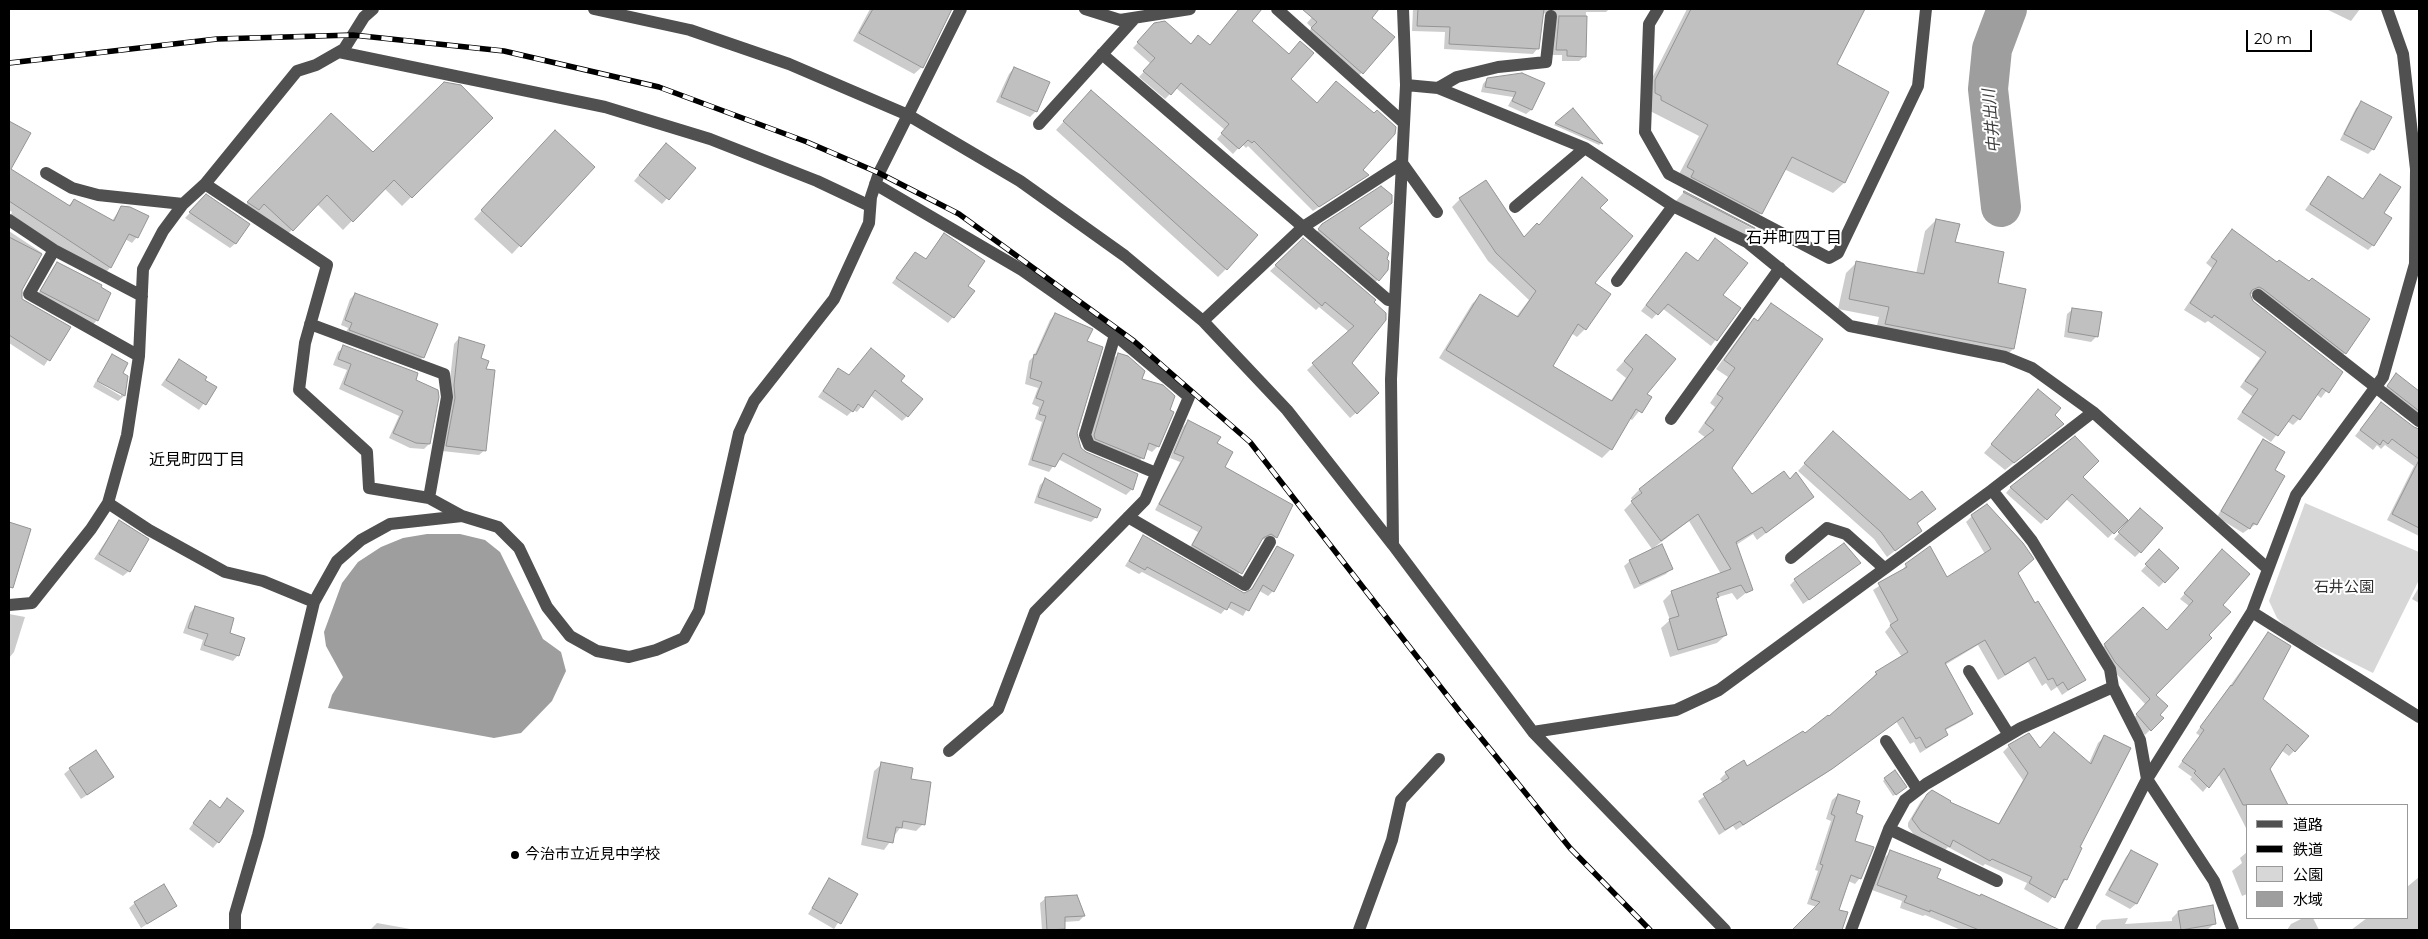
<!DOCTYPE html>
<html>
<head>
<meta charset="utf-8">
<style>
  body { margin:0 }
  #map { position:relative; width:2428px; height:939px; overflow:hidden; background:#fff; font-family:Montserrat,"Noto Sans JP",sans-serif }
  canvas { display:block }
  .frame { position:absolute; inset:0; border:10px solid #000; pointer-events:none }
  .legend { position:absolute; left:2246px; top:804px; width:162px; height:115px; box-sizing:border-box; background:#fff; border:1px solid #999; margin:0; padding:6px 9px; list-style:none; font-size:15px; color:#000 }
  .legend li { display:flex; align-items:center; gap:10px; height:25px }
  .legend b { width:25px; border:1px solid #999 }
  .scale { position:absolute; left:2246px; top:30px; width:66px; height:22px; box-sizing:border-box; border:2px solid #000; border-top:0; padding-left:6px; font-size:15px; line-height:18px; white-space:nowrap; color:#000; -webkit-text-stroke:4px #fff; paint-order:stroke }
</style>
</head>
<body>
<div id="map">
<canvas width="2428" height="939"></canvas>
<div class="frame"></div>
<ul class="legend">
<li><b style="height:6px;background:#505050"></b>道路</li>
<li><b style="height:6px;background:#000"></b>鉄道</li>
<li><b style="height:14px;background:#d7d7d7"></b>公園</li>
<li><b style="height:14px;background:#9e9e9e"></b>水域</li>
</ul>
<div class="scale">20 m</div>
</div>
<script>
const context = document.querySelector('canvas').getContext('2d');
context.lineJoin = 'round';
function paint(path, color) { context.fillStyle = color; context.fill(path, 'evenodd'); }
const shape = rows => new Path2D(rows.map(r => 'M' + r).join(''));
function stroke(path, color, width, dash) { context.strokeStyle = color; context.lineWidth = width; context.lineCap = dash ? 'butt' : 'round'; context.setLineDash(dash || []); context.stroke(path); }
function drawText(font, color, halo, rows, align = 'center') {
  context.font = font + ' Montserrat,"Noto Sans JP",sans-serif'; context.lineWidth = 4; context.setLineDash([]); context.textBaseline = 'middle'; context.strokeStyle = halo; context.fillStyle = color; for (const [text, x, y, turn = 0] of rows) {
    context.save(); context.translate(x, y); context.rotate((+turn || 0) * Math.PI / 180); context.textAlign = isNaN(turn) ? turn : align; if (halo) context.strokeText(text, 0, 0); context.fillText(text, 0, 0); context.restore();
  }
}
paint(shape([
  [2305,503,2419,552,2419,580,2373,673,2291,632,2277,618,2269,601]
]), '#d7d7d7');
paint(shape([
  [427,534,460,534,485,540,500,552,543,639,561,652,566,671,552,701,521,733,494,738,328,708,332,695,343,677,326,646,324,632,342,583,358,562,381,547,403,538]
]), '#9e9e9e');
paint(shape([
  [870,9,951,9,922,67,914,74,853,41],
  [1240,9,1261,9,1250,22,1289,79,1367,175,1313,211,1248,146,1246,148,1242,144,1233,154,1217,139,1225,130,1176,88,1165,99,1139,77,1151,64,1133,48,1149,30,1191,45,1209,47],
  [1319,9,1378,9,1370,18,1393,37,1356,79,1306,34,1312,28,1307,23],
  [1413,9,1609,9,1606,12,1586,12,1585,56,1579,61,1562,61,1562,55,1551,55,1547,13,1542,14,1538,48,1533,54,1444,49,1445,32,1412,31],
  [1687,9,1863,9,1835,64,1844,183,1833,193,1784,169,1761,213,1751,224,1677,178,1699,136,1650,111,1645,92],
  [2326,9,2360,9,2351,21],
  [1014,68,1036,111,1030,117,996,102,1009,74],
  [1487,79,1543,84,1531,110,1526,114,1508,106,1513,97,1481,92,1483,84],
  [1083,100,1226,269,1218,277,1056,130],
  [2362,103,2373,149,2368,154,2340,140,2356,108],
  [1573,109,1601,143,1599,145,1554,125],
  [491,118,402,206,384,188,343,230,317,204,283,239,239,212,322,124,373,154],
  [546,140,593,167,512,254,474,219],
  [660,150,694,168,662,204,634,181],
  [9,169,68,206,74,200,112,221,121,207,137,237,132,243,125,239,109,269,103,275,9,219,12,212,9,210],
  [2380,175,2382,214,2373,245,2368,250,2305,210,2328,178,2362,200],
  [1684,192,1753,229,1745,237,1676,201],
  [206,196,236,243,230,248,185,218],
  [1460,199,1524,239,1538,226,1598,208,1593,283,1585,329,1577,337,1571,333,1551,366,1610,402,1626,378,1616,370,1646,336,1645,394,1650,398,1632,420,1629,418,1611,449,1602,458,1439,358,1472,304,1480,296,1516,317,1529,300,1488,261,1452,207],
  [1385,208,1358,229,1385,259,1387,269,1372,286,1314,235,1323,225],
  [1936,220,1954,243,1996,284,2013,349,2002,360,1875,334,1879,317,1838,309,1846,273,1857,262,1916,274,1925,231],
  [2232,230,2345,353,2339,359,2257,295,2248,294,2252,302,2341,372,2321,398,2316,394,2299,419,2293,425,2287,421,2271,442,2237,419,2252,396,2240,387,2260,358,2208,321,2205,323,2184,310,2212,268,2206,263],
  [9,231,42,253,21,290,21,298,69,328,44,366,9,343],
  [944,235,953,317,948,323,892,283,915,253,925,260],
  [1303,240,1374,300,1350,363,1372,399,1350,418,1307,370,1349,332,1319,307,1316,310,1270,271],
  [1686,253,1722,295,1739,309,1711,346,1662,308,1652,319,1641,311],
  [57,262,110,294,97,320,92,326,36,297],
  [355,294,423,357,418,362,345,335,348,328,341,325,350,299],
  [1771,304,1731,468,1751,496,1789,481,1813,497,1757,540,1753,534,1736,545,1751,589,1737,600,1732,593,1715,598,1726,635,1717,643,1670,657,1661,628,1670,620,1663,601,1672,592,1721,574,1689,521,1652,549,1624,510,1633,501,1631,498,1639,490,1706,438,1698,432,1715,407,1710,403,1728,377,1716,369,1746,328,1754,320,1756,322],
  [2073,309,2097,336,2091,342,2064,337,2067,314],
  [1055,314,1086,342,1101,348,1076,438,1085,453,1137,475,1132,489,1126,495,1058,459,1049,472,1028,465,1042,422,1035,419,1039,407,1032,404,1038,388,1025,384,1029,361,1034,356,1050,320],
  [459,338,479,359,485,370,485,450,479,455,442,451,454,344],
  [344,347,414,380,429,444,424,449,410,448,389,438,399,416,339,389,347,370,333,365,338,352],
  [1119,354,1141,380,1158,446,1152,452,1146,449,1142,458,1137,464,1089,441,1113,359],
  [113,356,121,373,126,376,124,396,118,401,93,387,96,381,121,396,121,393,97,379],
  [179,360,215,388,199,410,161,385],
  [838,369,848,376,899,381,907,416,902,421,870,395,857,412,853,410,847,416,818,397],
  [2396,375,2419,394,2419,422,2382,392],
  [2038,390,2053,415,2062,424,2005,470,1984,453],
  [2381,403,2414,429,2419,430,2419,536,2387,520,2414,466,2385,445,2381,449,2377,445,2373,450,2355,436],
  [1188,421,1276,537,1270,542,1264,539,1260,541,1236,578,1188,551,1198,532,1155,510,1180,462,1170,458,1183,427],
  [1826,440,1910,502,1934,509,1917,524,1920,531,1887,557,1874,539,1798,471],
  [2263,441,2273,470,2284,476,2256,524,2243,533,2217,517,2258,446],
  [2081,477,2126,520,2108,538,2066,499,2041,524,2006,493,2011,487],
  [1045,480,1096,517,1091,522,1034,503,1040,485],
  [2135,515,2140,552,2135,557,2114,539],
  [1972,516,2017,573,2082,681,2062,695,2057,687,2051,691,2046,683,2042,686,2028,662,1998,680,1978,645,1945,665,1972,713,1966,719,1944,731,1946,734,1941,740,1920,753,1914,742,1910,744,1896,721,1825,774,1736,830,1733,826,1719,835,1698,801,1723,783,1720,779,1726,773,1747,767,1804,735,1829,718,1871,680,1876,673,1902,657,1885,632,1891,625,1873,590,1901,572,1906,565,1946,578,1985,554,1966,522],
  [119,521,129,571,123,576,94,559],
  [9,524,30,530,9,575],
  [1143,537,1245,595,1249,592,1277,547,1273,591,1268,596,1258,590,1243,616,1227,607,1221,614,1142,572,1139,574,1125,566],
  [2159,551,2177,568,2159,587,2141,571],
  [2217,556,2154,695,2159,715,2162,718,2145,735,2132,720,2146,705,2110,667,2100,650,2143,609,2166,632,2189,606,2180,599],
  [1630,561,1672,568,1666,574,1634,589,1624,566],
  [1854,568,1803,604,1790,585,1795,580],
  [2419,587,2419,603,2412,599],
  [195,607,228,634,238,655,233,661,200,650,203,640,183,633,190,613],
  [9,614,25,617,14,652,9,658],
  [2268,633,2261,700,2294,751,2289,756,2281,750,2268,769,2286,804,2247,805,2246,828,2218,773,2203,792,2190,779,2192,777,2178,767,2200,736,2196,733],
  [2104,737,2079,848,2066,879,2048,903,2024,889,2027,883,1985,864,1983,866,1948,847,1943,852,1915,836,1908,827,1908,823,1921,801,1928,795,1998,825,2023,780,2003,752,2009,746,2040,750,2089,763,2098,743],
  [882,764,910,781,923,824,916,831,900,828,884,850,861,845,874,771],
  [70,769,107,782,81,799,64,774],
  [1885,779,1903,790,1893,796,1883,781],
  [1838,795,1854,814,1854,842,1860,878,1855,884,1848,881,1837,911,1846,913,1840,930,1794,930,1817,907,1807,904,1818,871,1815,870,1831,821,1826,819,1832,800],
  [227,800,218,842,213,848,189,829,205,807,219,809],
  [2131,851,2156,865,2136,904,2130,909,2105,895,2126,857],
  [1891,852,1935,878,2044,924,2041,930,1961,930,1925,915,1923,916,1900,908,1902,901,1872,890,1885,857],
  [2247,852,2247,894,2242,896,2232,871,2242,863,2240,858],
  [2419,877,2419,930,2351,930,2367,918,2407,918,2407,887],
  [830,879,856,895,834,929,808,914],
  [1046,898,1084,916,1079,921,1064,922,1062,930,1042,930,1040,903],
  [135,903,175,906,141,928,129,908],
  [2178,912,2214,924,2207,930,2090,930,2096,929,2096,926,2102,920,2128,918,2125,924,2172,921,2172,918],
  [2303,918,2313,918,2319,930,2287,930,2291,924],
  [377,923,416,930,370,930]
]), '#0003');
stroke(shape([
  [2001,207,1988,89,1992,49,2007,9]
]), '#9e9e9e', 40);
const building = shape([
  [873,9,952,9,923,68,859,33,873,9],
  [1239,9,1262,9,1252,21,1289,54,1300,41,1314,53,1291,79,1317,103,1336,81,1374,113,1377,110,1396,127,1395,134,1363,170,1369,175,1319,207,1254,141,1252,143,1248,140,1239,149,1221,133,1229,124,1181,83,1171,95,1143,71,1155,58,1137,42,1154,23,1165,21,1191,44,1198,35,1210,45,1239,9],
  [1302,9,1379,9,1372,18,1395,37,1363,74,1311,28,1317,22,1302,9],
  [1418,9,1544,9,1539,49,1449,44,1450,27,1417,26,1418,9],
  [1691,9,1865,9,1837,64,1889,92,1845,183,1792,157,1762,214,1691,177,1694,171,1687,167,1708,125,1661,100,1661,96,1655,93,1655,80,1691,9],
  [1559,16,1587,16,1586,57,1567,56,1567,50,1556,50,1559,16],
  [1014,67,1050,82,1037,112,1001,97,1014,67],
  [1522,73,1545,83,1532,110,1512,101,1516,92,1485,87,1487,78,1522,73],
  [444,82,461,85,493,118,412,198,394,180,353,222,327,195,293,231,264,204,259,210,247,202,331,113,373,152,444,82],
  [1091,90,1258,235,1227,270,1063,121,1091,90],
  [2361,101,2392,117,2374,150,2344,134,2361,101],
  [1573,108,1603,144,1555,123,1573,108],
  [9,121,31,133,11,169,70,206,74,199,114,221,121,206,130,207,149,216,138,238,129,234,111,268,9,201,9,121],
  [555,130,595,167,521,247,481,210,555,130],
  [666,143,696,168,669,200,639,175,666,143],
  [2380,174,2401,187,2384,213,2392,218,2374,246,2310,204,2328,176,2363,199,2380,174],
  [1582,177,1608,200,1600,208,1633,236,1595,283,1611,294,1586,330,1578,324,1553,366,1612,401,1633,369,1624,361,1646,334,1676,359,1647,394,1652,397,1642,413,1636,409,1612,450,1446,350,1480,294,1518,317,1536,291,1496,253,1459,198,1486,180,1524,237,1537,223,1539,225,1582,177],
  [1381,186,1392,195,1392,203,1359,228,1389,253,1387,259,1389,261,1388,270,1379,281,1318,229,1322,224,1381,186],
  [1684,191,1755,228,1755,229,1683,192,1684,191],
  [206,194,250,224,236,244,189,212,206,194],
  [1936,219,1960,224,1955,242,2004,252,1998,283,2026,289,2014,349,1885,324,1889,307,1849,299,1856,261,1924,274,1936,219],
  [2232,229,2277,262,2279,260,2309,281,2312,278,2370,319,2346,354,2263,289,2259,287,2252,290,2250,294,2253,301,2343,372,2329,393,2322,388,2300,420,2293,415,2278,436,2242,412,2258,389,2245,381,2266,352,2214,315,2212,318,2190,303,2217,261,2211,257,2232,229],
  [944,233,985,261,968,286,975,291,954,318,896,278,915,252,926,259,944,233],
  [9,237,42,254,22,290,22,299,71,327,50,361,9,335,9,237],
  [1303,238,1376,300,1374,302,1386,313,1386,320,1352,363,1379,393,1357,414,1312,363,1354,326,1325,302,1322,306,1275,265,1303,238],
  [1715,238,1748,263,1723,295,1741,308,1717,341,1668,304,1658,315,1646,305,1686,252,1698,261,1715,238],
  [57,262,102,285,101,287,111,293,98,321,40,291,57,262],
  [355,293,438,324,424,358,349,330,352,323,345,320,355,293],
  [1771,303,1823,339,1732,468,1752,494,1784,471,1790,479,1796,472,1814,497,1766,533,1762,527,1736,542,1753,590,1746,593,1741,585,1717,593,1719,597,1716,598,1727,635,1678,650,1669,619,1679,616,1671,591,1731,569,1698,514,1661,541,1631,501,1642,493,1639,489,1714,430,1705,423,1723,398,1717,394,1735,368,1724,360,1754,318,1758,321,1771,303],
  [2072,308,2102,312,2098,337,2068,332,2072,308],
  [1055,313,1093,329,1087,341,1103,347,1077,433,1081,448,1086,452,1138,474,1133,490,1063,453,1055,467,1032,460,1046,416,1039,414,1044,401,1036,398,1042,382,1030,378,1034,354,1036,355,1055,313],
  [459,337,485,345,481,358,489,361,486,369,495,370,486,451,446,446,455,398,454,385,459,337],
  [343,345,418,373,416,380,438,390,439,397,430,444,416,443,393,433,403,411,344,384,351,364,338,359,343,345],
  [871,348,905,376,901,381,923,399,908,417,875,390,863,408,858,404,853,412,823,391,838,368,849,375,871,348],
  [1118,353,1128,356,1145,371,1142,379,1163,385,1175,396,1170,410,1174,412,1159,447,1149,443,1144,459,1095,439,1094,435,1118,353],
  [112,354,128,363,123,373,128,376,125,396,97,381,112,354],
  [179,359,207,377,205,380,217,387,206,405,166,380,179,359],
  [2396,373,2419,391,2419,411,2387,386,2396,373],
  [2038,389,2061,408,2055,415,2064,424,2014,463,1991,444,2038,389],
  [2381,402,2414,427,2419,429,2419,459,2392,439,2388,444,2383,440,2380,445,2360,430,2381,402],
  [1188,420,1221,437,1217,443,1233,452,1225,467,1293,505,1277,538,1271,534,1263,538,1242,574,1192,545,1202,527,1159,504,1184,457,1174,453,1188,420],
  [1833,431,1910,500,1922,491,1936,509,1917,523,1922,531,1895,551,1881,532,1804,463,1833,431],
  [2075,436,2099,461,2083,477,2128,520,2114,534,2072,494,2047,520,2010,487,2075,436],
  [2263,439,2285,452,2275,470,2285,476,2257,525,2253,523,2250,529,2221,511,2263,439],
  [2419,460,2419,528,2392,514,2419,460],
  [1045,478,1101,509,1097,518,1038,497,1045,478],
  [1987,504,2023,543,2034,559,2018,573,2035,603,2038,601,2086,680,2068,690,2063,682,2057,686,2053,678,2048,680,2035,657,2005,675,1985,640,1945,663,1973,714,1945,729,1948,735,1926,748,1920,737,1916,739,1903,717,1832,769,1743,825,1740,821,1725,830,1703,794,1729,778,1725,772,1744,760,1747,766,1803,731,1805,733,1828,715,1829,716,1877,674,1875,672,1908,652,1890,625,1898,620,1878,583,1907,567,1905,564,1930,546,1947,577,1991,549,1971,515,1987,504],
  [2140,508,2163,528,2141,553,2118,532,2140,508],
  [119,520,149,539,130,572,99,554,119,520],
  [9,522,31,529,13,588,9,587,9,522],
  [1143,535,1244,593,1252,589,1277,546,1294,555,1274,592,1263,585,1249,611,1231,602,1227,610,1147,567,1145,570,1129,561,1143,535],
  [1844,543,1861,563,1809,600,1794,579,1844,543],
  [1662,544,1673,569,1640,584,1629,560,1662,544],
  [2159,549,2179,568,2165,583,2145,564,2159,549],
  [2222,549,2250,574,2223,605,2231,612,2209,635,2212,638,2156,695,2168,706,2160,715,2164,718,2151,731,2136,714,2150,699,2115,662,2104,644,2143,607,2167,630,2193,601,2184,593,2222,549],
  [195,606,234,618,230,633,245,638,239,656,204,645,208,634,188,628,195,606],
  [2268,632,2291,646,2263,699,2309,736,2295,752,2287,744,2270,769,2288,805,2243,805,2224,768,2209,788,2194,773,2196,771,2182,761,2204,730,2200,727,2231,685,2232,686,2268,632],
  [2054,732,2091,764,2104,735,2131,748,2080,847,2082,848,2067,880,2064,879,2055,898,2029,883,2032,877,1992,859,1990,861,1953,840,1950,847,1921,831,1912,819,1927,794,1932,790,1951,801,1950,802,1999,824,2028,773,2008,745,2029,733,2040,748,2054,732],
  [96,750,114,777,87,795,69,768,96,750],
  [881,762,913,768,911,779,931,782,925,825,903,821,902,828,896,827,893,843,867,838,881,762],
  [1895,770,1907,787,1896,795,1884,778,1895,770],
  [1838,794,1860,801,1856,813,1863,816,1855,841,1874,847,1861,879,1851,875,1839,910,1848,912,1842,930,1792,930,1820,902,1811,899,1823,865,1820,864,1835,816,1831,814,1838,794],
  [227,798,244,811,219,843,193,823,210,800,220,808,227,798],
  [1890,850,1941,869,1937,878,1942,880,1980,896,1981,894,2060,930,1979,930,1930,910,1930,912,1904,902,1907,896,1877,885,1890,850],
  [2131,850,2158,864,2137,904,2109,890,2131,850],
  [829,878,858,894,841,924,812,908,829,878],
  [164,884,177,906,147,924,134,902,164,884],
  [1077,895,1085,916,1065,917,1065,929,1047,930,1045,897,1077,895],
  [2213,905,2216,924,2181,930,2178,911,2213,905]
]);
paint(building, '#c0c0c0');
stroke(building, '#949494', 1);
stroke(shape([
  [594,9,690,30,789,64,908,115,1020,181,1125,256,1203,321,1287,410,1393,545,1533,732,1725,930],
  [1085,9,1120,20,1190,9],
  [1277,9,1404,123],
  [1658,9,1649,24,1645,132,1669,174,1829,258,1838,253,1918,86,1926,9],
  [339,52,605,107,710,139,817,181,870,206],
  [1102,54,1388,300],
  [1406,85,1438,88,1585,148,1673,206,1747,242,1850,326,2005,357,2032,368,2093,412,2267,568],
  [1438,88,1457,77,1498,67,1546,62,1551,16],
  [1039,124,1134,19],
  [46,173,72,188,98,195,183,204],
  [205,184,327,265,305,343,299,390,367,452,369,488,429,498,462,516],
  [875,184,1022,270,1115,335,1189,397,1145,500,1035,612,998,709,949,751],
  [1515,207,1585,148],
  [9,220,54,250,142,296],
  [54,250,29,294,139,356],
  [1617,281,1673,206],
  [2258,295,2419,421],
  [1203,321,1303,227,1402,163,1437,212],
  [310,324,444,374,447,397,429,498],
  [1115,335,1085,435,1089,445,1156,473],
  [1671,419,1780,268],
  [1992,490,2032,541,2110,669,2113,687,2140,740,2147,779,2214,881,2233,930],
  [108,503,149,530,225,572,263,581,314,602],
  [1128,517,1245,585,1270,542],
  [1393,545,1391,379,1406,85,1403,9],
  [1791,558,1827,528,1846,534,1884,568],
  [9,605,32,603,91,529,108,503,127,435,139,356,143,269,163,231,183,204,205,184,297,71,316,65,344,49,364,17,373,9],
  [2252,612,2419,717],
  [1969,671,2009,735],
  [1533,732,1676,710,1719,690,1992,490,2093,412],
  [1886,741,1918,790],
  [1889,829,1997,881],
  [235,930,235,914,258,835,314,602,337,561,361,540,390,524,462,516,498,527,519,548,547,607,570,636,597,651,629,657,656,650,684,638,699,611,739,433,754,401,834,299,869,223,871,197,879,173,961,9],
  [1359,930,1392,840,1401,800,1439,759],
  [1851,930,1889,829,1905,800,1926,784,2021,728,2113,687],
  [2070,930,2147,779,2252,612,2296,495,2383,377,2415,264,2416,169,2403,54,2387,9]
]), '#505050', 12);
const rail = shape([
  [9,63,217,39,353,35,504,51,659,87,807,142,879,173,959,214,1134,341,1250,442,1460,712,1570,848,1650,930]
]);
stroke(rail, '#000', 5.5);
stroke(rail, '#fff', 4, [11]);
for (const [x, y, r, color] of [
  [515,855,5,"#000"]
]) { const dot = new Path2D(); dot.arc(x, y, r, 0, 2 * Math.PI); context.fillStyle = color; context.fill(dot); stroke(dot, '#fff', 2); }
drawText('15px', '#2e2e2e', '#fff', [
  ["石井公園",2344,588]
]);
drawText('15px', '#000', '#fff', [
  ["今治市立近見中学校",525,855]
], 'left');
drawText('italic 16px', '#3f3f3f', '#fff', [
  ["中井出川",1992,121,-95]
]);
drawText('16px', '#000', '#fff', [
  ["石井町四丁目",1794,238],
  ["近見町四丁目",197,460]
]);
</script>
</body>
</html>
